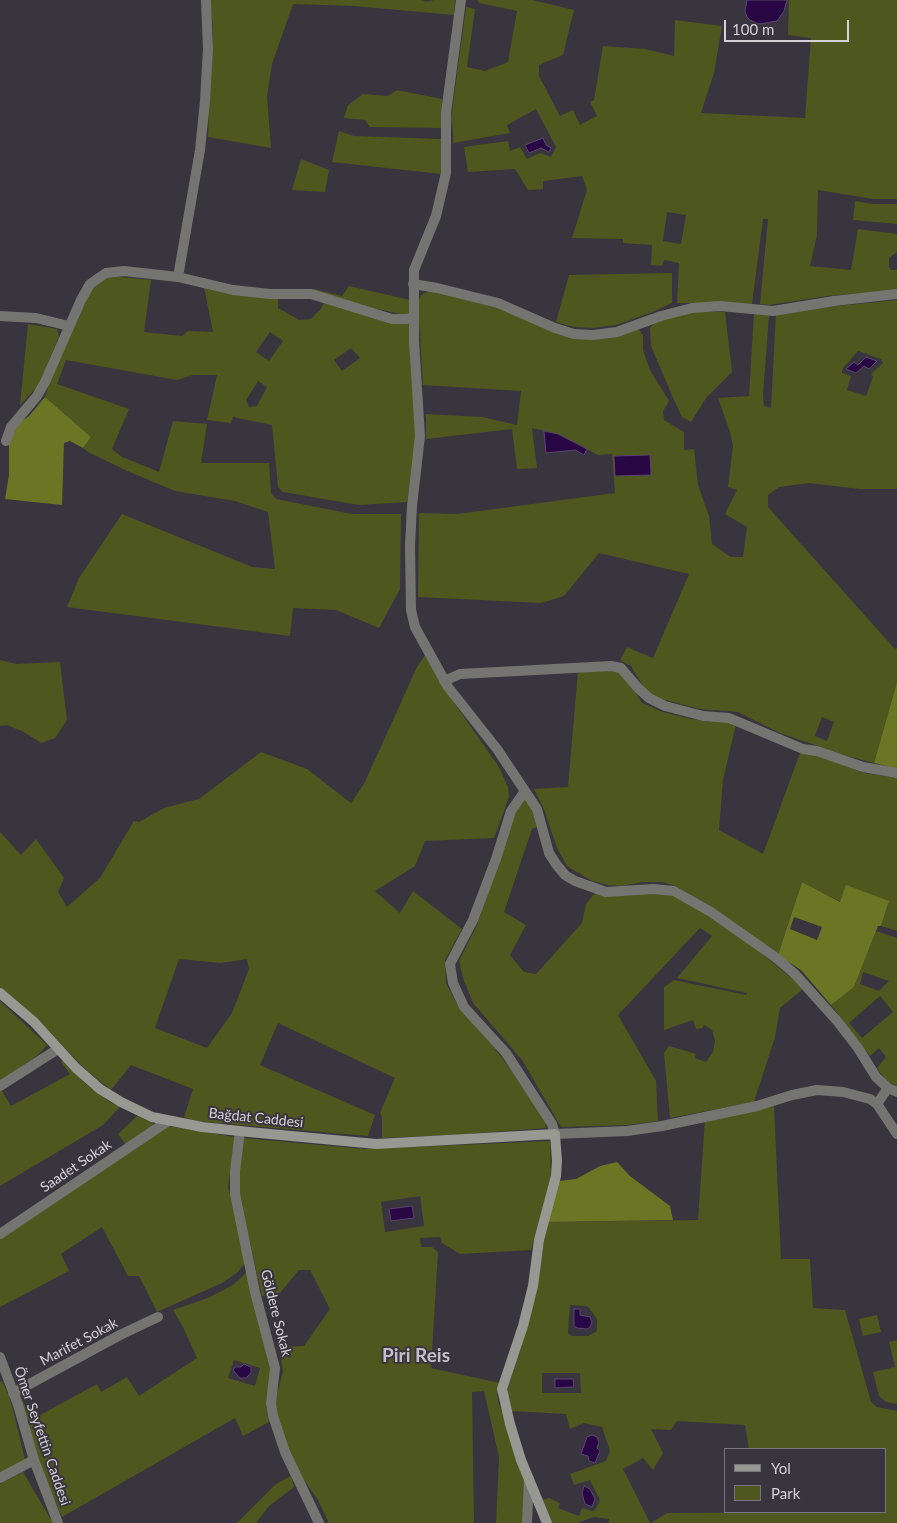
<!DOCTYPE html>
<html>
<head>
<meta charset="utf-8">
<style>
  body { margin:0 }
  #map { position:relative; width:897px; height:1523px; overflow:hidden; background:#38353e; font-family:Lato,sans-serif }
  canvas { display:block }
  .legend { position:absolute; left:724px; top:1448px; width:162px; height:65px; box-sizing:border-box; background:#38353e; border:1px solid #76747c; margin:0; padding:6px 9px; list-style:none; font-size:15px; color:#d4d2d8 }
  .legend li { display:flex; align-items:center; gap:10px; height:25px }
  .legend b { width:25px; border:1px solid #76747c }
  .scale { position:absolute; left:724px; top:20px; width:125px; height:22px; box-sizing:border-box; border:2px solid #d4d2d8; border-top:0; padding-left:6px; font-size:15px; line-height:18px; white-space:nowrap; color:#d4d2d8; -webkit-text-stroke:4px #38353e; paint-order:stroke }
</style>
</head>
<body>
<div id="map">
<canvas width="897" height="1523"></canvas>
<ul class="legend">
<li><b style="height:6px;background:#979891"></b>Yol</li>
<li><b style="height:14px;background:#4e571e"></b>Park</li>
</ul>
<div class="scale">100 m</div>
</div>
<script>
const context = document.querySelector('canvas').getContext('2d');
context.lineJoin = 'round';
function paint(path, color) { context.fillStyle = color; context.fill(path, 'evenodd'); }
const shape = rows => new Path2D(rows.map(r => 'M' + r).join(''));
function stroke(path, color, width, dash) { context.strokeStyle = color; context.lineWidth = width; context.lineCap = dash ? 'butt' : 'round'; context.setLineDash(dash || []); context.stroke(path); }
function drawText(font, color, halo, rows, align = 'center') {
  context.font = font + ' Lato,sans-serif'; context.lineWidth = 4; context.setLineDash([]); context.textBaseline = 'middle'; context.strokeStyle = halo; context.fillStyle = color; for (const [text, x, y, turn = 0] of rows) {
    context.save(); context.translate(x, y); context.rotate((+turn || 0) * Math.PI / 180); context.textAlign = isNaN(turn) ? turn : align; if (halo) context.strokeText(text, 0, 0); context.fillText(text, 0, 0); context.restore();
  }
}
paint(shape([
  [210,0,422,0,427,2,434,0,455,0,454,15,354,6,293,4,272,64,267,96,271,148,208,137,210,72,213,49,213,29],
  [477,0,532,0,574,10,563,55,539,65,539,76,560,116,573,110,580,125,597,116,590,102,594,100,603,46,645,49,674,56,675,20,722,26,714,73,701,113,805,118,811,38,788,35,789,0,897,0,897,199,873,199,818,190,817,235,810,266,851,270,858,229,897,234,897,252,889,258,889,267,891,270,897,270,897,290,827,296,769,305,760,304,768,219,763,219,752,304,677,303,679,263,664,260,662,266,651,265,652,245,623,243,623,239,572,238,587,190,582,176,543,181,543,189,528,190,515,169,468,172,464,147,508,141,510,151,520,147,527,159,540,153,551,157,556,147,536,109,507,125,510,133,453,143,453,131,451,119,466,7,475,9,467,67,485,71,508,62,517,11,479,3],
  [667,212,686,215,681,244,663,241],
  [397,90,442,99,441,128,370,127,365,120,344,118,348,105,363,94,388,96],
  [339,131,354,136,441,139,441,174,332,162],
  [301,159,329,170,325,192,292,190],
  [855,201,873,204,897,204,897,224,853,220],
  [672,273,672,303,650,313,616,325,593,328,574,327,556,322,569,275],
  [110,276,151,280,144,332,182,336,188,331,213,332,204,287,278,298,278,308,299,320,311,319,321,309,324,303,380,319,391,324,410,324,417,434,407,502,359,505,283,492,278,487,272,425,233,417,231,423,207,420,217,375,193,375,177,380,66,360,57,384,129,409,112,449,122,457,159,472,173,421,207,424,201,463,269,463,271,493,276,499,352,514,401,514,400,589,379,628,336,610,293,608,290,636,67,607,79,578,122,514,252,567,275,569,268,512,235,501,175,491,123,469,88,452,83,448,91,437,45,397,50,381,92,287],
  [270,332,283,341,269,361,256,352],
  [351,348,360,358,342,371,334,360],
  [258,381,267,387,257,406,249,407,246,400],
  [349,286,410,300,409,313,405,315,341,301,314,291,314,289,342,296],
  [432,291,496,306,573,336,633,328,639,330,643,335,643,350,650,370,669,401,663,411,664,420,684,432,684,450,694,449,698,485,709,516,712,544,731,557,743,557,747,527,725,514,737,490,728,487,733,446,730,432,718,398,749,396,754,313,769,315,763,395,764,406,771,408,776,312,897,300,897,489,859,489,810,483,779,487,768,495,768,507,894,648,897,649,897,682,874,763,844,755,780,733,738,712,700,709,658,698,647,693,631,666,620,660,627,647,653,658,689,574,599,553,564,596,541,603,418,597,419,513,457,514,615,493,612,454,598,455,558,434,532,428,537,468,517,469,512,429,426,439,426,414,482,417,517,425,521,391,423,385,418,302,422,294],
  [858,351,881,359,883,363,871,374,873,377,866,396,847,390,851,376,842,373,843,368],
  [822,717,834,722,827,741,815,736],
  [689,311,725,312,732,372,706,398,691,422,682,417,674,400,651,346,650,328,656,321],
  [28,324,57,329,59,336,39,385,20,405],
  [425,655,443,687,499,767,508,787,509,797,494,838,425,841,415,866,375,891,400,913,413,891,462,929,445,960,446,983,459,1008,492,1045,511,1070,545,1121,546,1128,450,1135,382,1138,382,1117,380,1113,395,1078,278,1023,260,1065,375,1115,368,1136,194,1121,184,1117,193,1089,131,1065,111,1090,86,1070,39,1021,0,988,0,832,21,855,36,839,64,878,58,892,67,907,100,878,134,821,139,822,164,808,199,799,261,752,307,769,351,803,364,784,417,667],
  [179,959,221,963,247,959,249,969,232,1013,207,1048,155,1028],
  [0,660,16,664,60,662,67,720,55,738,41,743,24,732,7,725,0,726],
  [615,670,625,675,642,703,663,712,691,719,710,722,727,721,736,724,723,780,719,830,763,854,800,753,810,753,864,773,897,778,897,931,881,926,889,901,841,902,802,882,778,955,716,910,676,886,662,882,644,882,620,886,608,885,592,881,567,866,557,848,544,809,534,789,568,787,578,671],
  [525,798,533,810,539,826,532,829,504,912,526,925,510,955,524,972,536,974,582,923,586,904,595,893,655,892,672,894,689,903,747,941,790,977,793,977,803,989,780,1008,775,1037,754,1102,670,1118,664,1053,669,1046,696,1054,695,1058,706,1062,713,1052,715,1041,712,1030,704,1025,702,1028,696,1029,693,1020,664,1030,664,987,674,980,746,995,747,993,677,978,712,936,700,928,618,1015,656,1081,658,1121,628,1125,561,1127,522,1060,473,1003,464,981,459,961,477,925,515,812],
  [876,931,897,938,897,1087,886,1080,877,1068,886,1057,879,1048,870,1056,831,1005,854,987],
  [863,972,889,981,879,991,860,984],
  [880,996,893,1012,862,1038,849,1023],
  [0,1001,47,1045,38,1055,0,1081],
  [63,1061,87,1085,110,1102,120,1107,103,1125,0,1186,0,1088,11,1106,70,1074,61,1062],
  [774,1106,781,1259,810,1259,813,1308,845,1310,871,1402,877,1407,897,1411,897,1523,651,1523,667,1513,886,1512,886,1449,749,1449,745,1425,677,1421,671,1430,651,1429,663,1453,653,1470,643,1458,623,1469,650,1523,609,1523,609,1519,594,1517,577,1523,553,1523,543,1500,549,1498,560,1503,558,1508,579,1516,582,1508,592,1511,595,1510,600,1500,590,1480,574,1485,570,1474,606,1461,610,1451,602,1427,584,1423,570,1429,566,1414,511,1411,506,1393,519,1355,536,1294,547,1222,698,1220,705,1119],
  [570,1305,586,1306,589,1308,597,1319,597,1331,588,1336,572,1336,568,1333],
  [580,1373,581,1393,542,1393,542,1373],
  [137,1116,153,1123,153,1128,126,1145,118,1134],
  [168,1126,235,1137,228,1187,245,1256,245,1263,238,1272,222,1283,157,1312,139,1276,128,1276,102,1227,61,1254,69,1271,0,1307,0,1239],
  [243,1138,365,1149,550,1141,551,1180,531,1250,460,1254,442,1243,440,1237,420,1238,421,1247,432,1247,438,1252,431,1368,500,1383,497,1390,498,1401,525,1480,523,1523,496,1523,499,1457,484,1391,472,1392,474,1523,329,1523,318,1500,303,1479,289,1454,277,1420,275,1402,283,1371,279,1347,304,1346,330,1309,310,1270,299,1270,280,1293,262,1296,239,1194,240,1148],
  [420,1196,424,1226,385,1232,381,1202],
  [248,1271,273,1368,266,1406,269,1422,243,1436,235,1418,62,1517,38,1461,18,1395,20,1394,31,1420,97,1384,101,1392,127,1377,139,1396,197,1358,183,1327,173,1310,208,1298,233,1285],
  [234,1360,260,1368,255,1386,228,1378],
  [877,1315,881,1332,863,1336,859,1319],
  [897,1340,897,1404,886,1402,879,1396,873,1372,895,1367,889,1342],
  [2,1381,9,1396,14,1414,25,1460,0,1473,0,1382],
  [23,1472,53,1523,0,1523,0,1484],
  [291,1476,294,1487,269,1506,256,1523,237,1523,276,1484]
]), '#4e571e');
paint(shape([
  [45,397,91,437,83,448,70,441,64,443,62,505,5,499,9,475,9,439,16,425,29,416],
  [897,682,897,769,874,763],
  [802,882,840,902,846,885,889,901,881,926,878,926,854,987,831,1005,801,970,778,955],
  [794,917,822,927,817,940,790,929],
  [617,1162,630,1176,670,1206,673,1220,547,1222,559,1181,576,1179,600,1166]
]), '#6a7624');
const water = shape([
  [747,0,787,0,784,11,777,21,759,24,750,20,747,17,745,11,747,0],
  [543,138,546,145,551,148,549,152,541,148,529,153,525,145,543,138],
  [866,357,877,361,869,369,864,366,856,373,846,369,854,362,858,365,866,357],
  [544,431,558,434,587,449,584,455,575,450,546,453,544,431],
  [650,455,651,475,615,476,614,456,650,455],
  [412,1206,414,1218,391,1221,389,1209,412,1206],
  [574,1309,580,1309,580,1315,590,1317,592,1322,590,1327,587,1329,577,1328,574,1326,574,1309],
  [244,1364,251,1367,251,1373,246,1378,240,1378,233,1370,235,1367,241,1367,244,1364],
  [555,1379,573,1379,574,1387,555,1388,555,1379],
  [592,1435,597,1437,599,1442,597,1448,600,1451,595,1463,589,1461,588,1456,581,1454,587,1437,592,1435],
  [584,1486,590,1489,595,1499,592,1507,585,1504,582,1493,584,1486]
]);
paint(water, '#290744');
stroke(water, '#5c4470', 1);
stroke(shape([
  [461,0,446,113,446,173,436,216,414,270,414,341,420,436,412,506,410,546,411,610,415,627,448,687,497,749,537,809,549,853,556,864,565,875,575,881,606,892,653,889,674,891,711,912,775,957,795,974,838,1022,858,1048,876,1077,888,1088,897,1092],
  [178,277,233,290,270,294,311,294,392,319,407,319,413,317],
  [413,284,437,288,498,303,555,328,574,334,593,335,617,332,661,316,692,308,720,306,773,311,834,301,897,294],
  [0,316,36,318,69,326],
  [6,441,11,427,37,396,45,382,81,300,90,284,106,273,124,271,178,277,200,150,205,101,208,49,206,0],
  [444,681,460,674,479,673,611,666,621,668,638,688,649,698,665,706,703,716,729,718,803,749,817,751,863,767,897,773],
  [525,791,511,811,496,859,473,920,450,964,453,983,464,1007,506,1053,552,1124,555,1134,627,1131,662,1126,757,1106,792,1095,817,1090,843,1092,870,1099,877,1104,897,1134],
  [0,1086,58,1049],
  [877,1104,888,1088],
  [240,1131,235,1171,235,1194,255,1292,275,1368,271,1404,273,1416,285,1452,319,1523],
  [0,1234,168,1121],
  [0,1357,18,1405,34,1460,58,1523],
  [13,1393,120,1335,158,1317],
  [0,1478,34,1460],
  [527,1523,529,1479]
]), '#747571', 10);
stroke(shape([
  [0,993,34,1022,76,1068,100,1089,121,1102,152,1117,202,1127,249,1132,376,1144,555,1134,557,1161,556,1176,539,1240,533,1286,523,1326,502,1389,510,1424,521,1460,547,1523]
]), '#979891', 10);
drawText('14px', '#d4d2d8', '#38353e', [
  ["Bağdat Caddesi",256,1118,6],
  ["Saadet Sokak",76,1166,-34],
  ["Göldere Sokak",276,1313,76],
  ["Marifet Sokak",79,1342,-28],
  ["Ömer Seyfettin Caddesi",42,1436,71]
]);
drawText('bold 19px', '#c3bfca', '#38353e', [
  ["Piri Reis",416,1356]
]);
</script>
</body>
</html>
